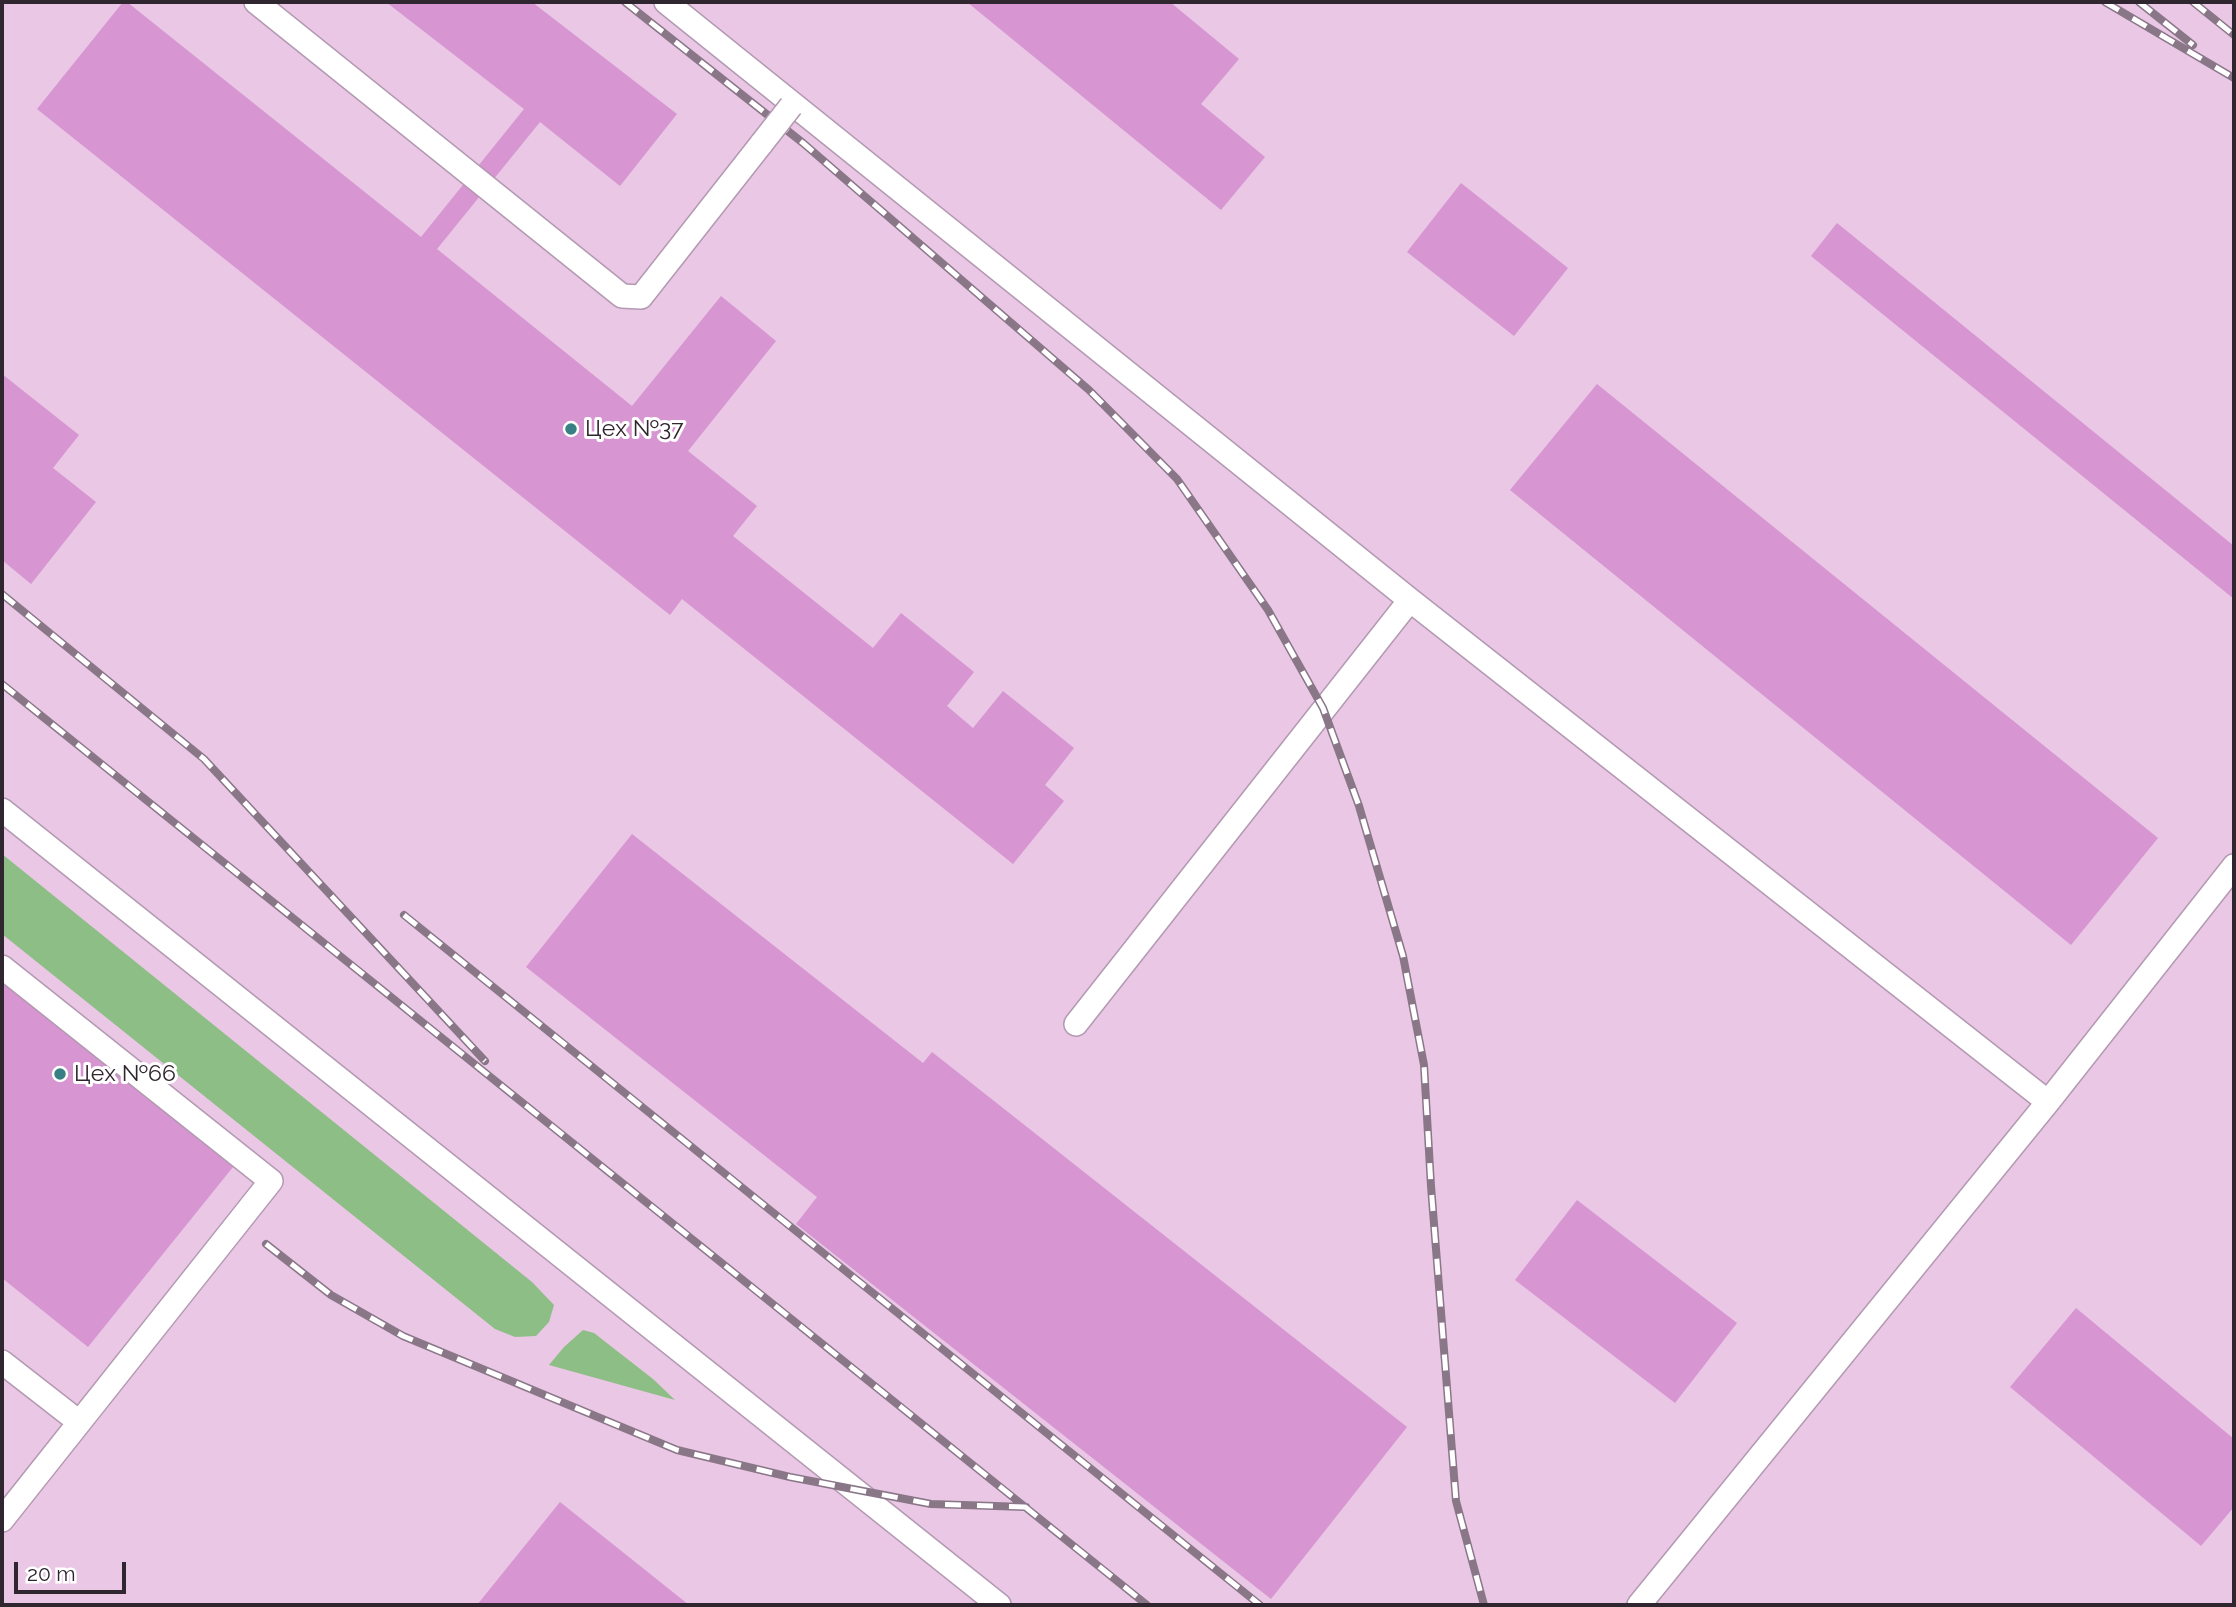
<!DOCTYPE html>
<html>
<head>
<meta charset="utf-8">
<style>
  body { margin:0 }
  #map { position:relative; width:2236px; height:1607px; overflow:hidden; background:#f4d7f1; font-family:Raleway,sans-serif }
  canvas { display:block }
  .frame { position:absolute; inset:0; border:4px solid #30262f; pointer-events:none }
  .scale { position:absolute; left:14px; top:1562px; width:112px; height:32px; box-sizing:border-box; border:4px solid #30262f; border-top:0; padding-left:9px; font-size:21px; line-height:24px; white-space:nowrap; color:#30262f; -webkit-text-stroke:5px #fff; paint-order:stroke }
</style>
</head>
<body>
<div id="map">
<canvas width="2236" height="1607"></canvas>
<div class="frame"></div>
<div class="scale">20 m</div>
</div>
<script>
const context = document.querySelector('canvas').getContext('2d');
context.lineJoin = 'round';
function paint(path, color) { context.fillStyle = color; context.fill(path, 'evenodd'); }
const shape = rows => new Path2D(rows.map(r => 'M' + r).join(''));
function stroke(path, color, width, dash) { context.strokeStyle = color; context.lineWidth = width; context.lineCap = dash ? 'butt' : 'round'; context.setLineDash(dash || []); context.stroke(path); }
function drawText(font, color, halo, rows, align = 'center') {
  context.font = font + ' Raleway,sans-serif'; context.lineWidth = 6; context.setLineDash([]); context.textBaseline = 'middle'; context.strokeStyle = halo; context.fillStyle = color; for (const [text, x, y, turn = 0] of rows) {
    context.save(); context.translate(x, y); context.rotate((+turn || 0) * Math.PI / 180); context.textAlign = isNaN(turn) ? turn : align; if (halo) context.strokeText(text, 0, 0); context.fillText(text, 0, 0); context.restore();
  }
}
paint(shape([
  [2,2,2234,2,2234,1605,2,1605]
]), '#e9c7e5');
paint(shape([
  [2,854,532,1282,554,1305,549,1322,536,1336,515,1337,495,1329,2,934],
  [583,1330,594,1333,653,1379,675,1400,549,1365,564,1347]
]), '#8dbe85');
paint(shape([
  [123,2,127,2,421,237,524,109,386,2,532,2,677,114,620,186,540,122,437,249,632,406,721,296,776,341,688,451,757,506,733,536,873,648,901,613,974,672,947,706,973,728,1003,691,1074,748,1045,785,1064,801,1013,864,682,599,670,615,37,109],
  [967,2,1170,2,1239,59,1201,104,1265,157,1221,210],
  [1461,183,1568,268,1514,336,1407,252],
  [1837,223,2234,546,2234,599,1811,256],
  [2,374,79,435,53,468,96,502,31,584,2,560],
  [1597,384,2158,838,2071,945,1510,490],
  [632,834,923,1063,932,1052,1407,1427,1271,1599,796,1224,817,1197,526,967],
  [2,981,233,1167,88,1347,2,1278],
  [1577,1200,1737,1323,1675,1403,1515,1280],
  [2076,1308,2234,1439,2234,1507,2201,1546,2010,1387],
  [560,1502,689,1605,477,1605]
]), '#d795d2');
const service = shape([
  [256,2,622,296,641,297,762,143],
  [666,2,1410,600,2048,1102],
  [2,810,999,1605],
  [2,967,271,1181,2,1520],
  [1076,1024,1410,600],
  [2,1362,79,1422],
  [1639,1605,2048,1102,2234,866]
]);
stroke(service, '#b399b1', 26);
stroke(service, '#fff', 23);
const rail = shape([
  [625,2,803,143,1089,390,1177,479,1268,610,1323,708,1359,806,1403,956,1424,1065,1431,1186,1456,1501,1484,1605],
  [2105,2,2234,78],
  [2139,2,2193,45],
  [2193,2,2234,35],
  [2,594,204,759,485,1061],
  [2,684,1147,1605],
  [404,915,1260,1605],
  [266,1244,331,1295,403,1336,677,1450,790,1477,931,1504,1026,1507]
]);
stroke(rail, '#897788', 8);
stroke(rail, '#fff', 5, [16]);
const serviceBridge = shape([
  [762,143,791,106]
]);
stroke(serviceBridge, '#b399b1', 26, []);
stroke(serviceBridge, '#fff', 23);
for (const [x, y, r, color] of [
  [571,429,7,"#388084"],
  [60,1074,7,"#388084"]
]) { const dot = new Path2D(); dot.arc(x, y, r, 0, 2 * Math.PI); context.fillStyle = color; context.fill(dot); stroke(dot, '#fff', 2.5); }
drawText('23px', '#30262f', '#fff', [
  ["Цех №37",585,429],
  ["Цех №66",74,1074]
], 'left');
</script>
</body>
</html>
